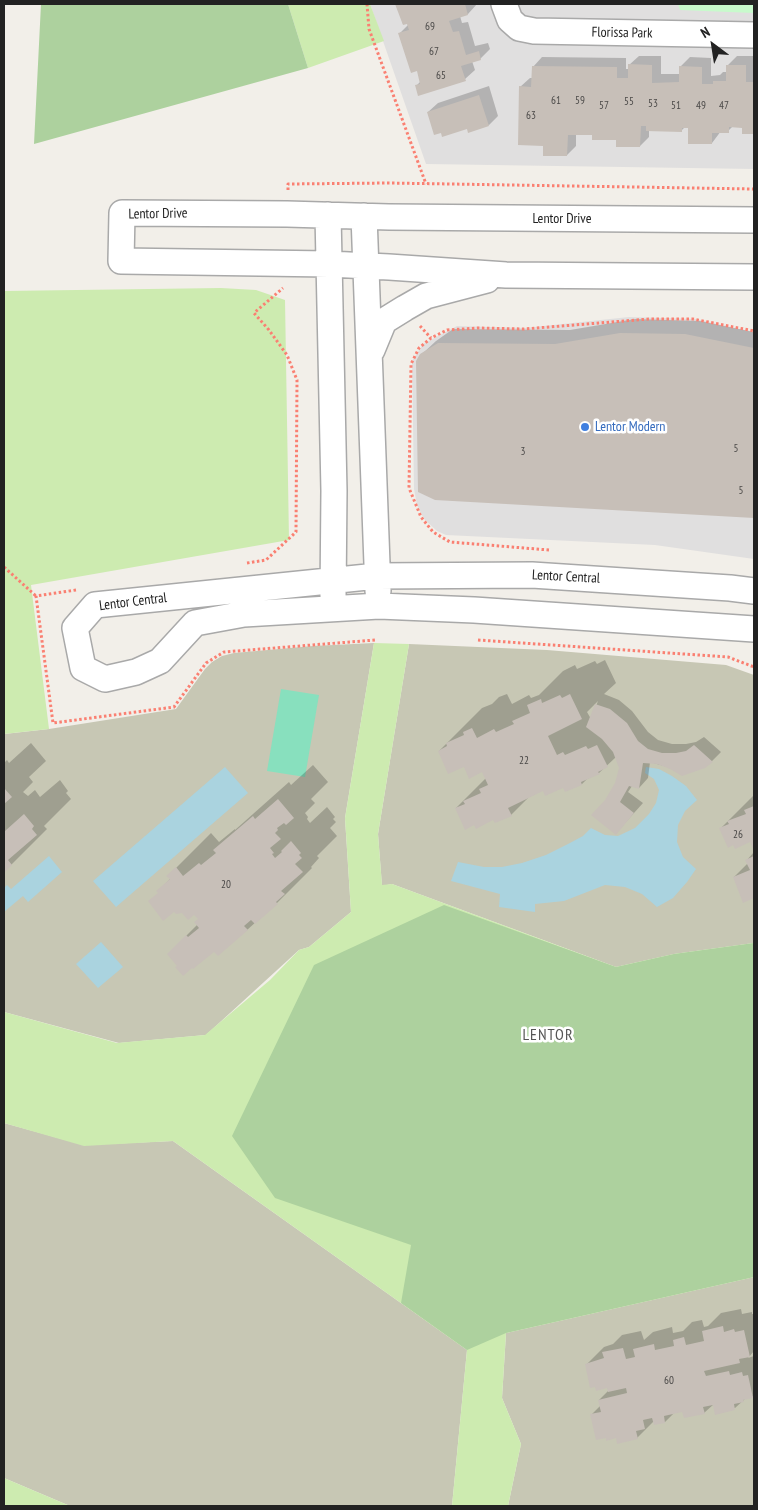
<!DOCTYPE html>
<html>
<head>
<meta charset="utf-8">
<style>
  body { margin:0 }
  #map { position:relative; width:758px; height:1510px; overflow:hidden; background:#f2efe9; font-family:"PT Sans Narrow",sans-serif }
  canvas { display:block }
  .frame { position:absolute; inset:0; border:5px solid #222; pointer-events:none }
  .north { position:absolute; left:688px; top:20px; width:50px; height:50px; -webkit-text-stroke:4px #fff; paint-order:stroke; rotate:329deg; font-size:14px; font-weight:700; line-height:20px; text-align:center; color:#222 }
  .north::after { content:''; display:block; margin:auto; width:18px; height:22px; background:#222; clip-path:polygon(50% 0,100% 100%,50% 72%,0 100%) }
</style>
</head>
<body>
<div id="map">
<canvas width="758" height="1510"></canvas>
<div class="frame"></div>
<div class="north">N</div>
</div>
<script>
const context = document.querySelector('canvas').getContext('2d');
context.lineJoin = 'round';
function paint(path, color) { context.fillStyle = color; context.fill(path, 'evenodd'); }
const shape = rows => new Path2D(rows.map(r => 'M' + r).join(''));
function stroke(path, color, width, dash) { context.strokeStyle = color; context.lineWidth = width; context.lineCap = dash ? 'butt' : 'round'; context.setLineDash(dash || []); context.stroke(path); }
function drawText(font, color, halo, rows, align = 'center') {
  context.font = font + ' "PT Sans Narrow",sans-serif'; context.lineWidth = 5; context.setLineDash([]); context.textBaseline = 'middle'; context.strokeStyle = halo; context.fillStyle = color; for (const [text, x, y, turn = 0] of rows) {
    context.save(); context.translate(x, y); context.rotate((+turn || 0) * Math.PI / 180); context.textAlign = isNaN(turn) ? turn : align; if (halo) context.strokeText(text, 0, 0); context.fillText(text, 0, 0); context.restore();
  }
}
paint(shape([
  [370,4,754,4,754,169,426,164],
  [629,317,695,319,754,332,754,559,655,545,446,535,437,531,424,519,417,505,414,489,412,361,423,344,457,326,525,328]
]), '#e0dfdf');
paint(shape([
  [374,643,345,818,351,912,309,947,299,950,206,1035,119,1043,4,1012,4,734,49,729,176,709,205,669,212,662,222,656,234,653,313,646],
  [409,644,547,650,726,665,754,675,754,943,674,954,616,967,392,884,382,886,378,834],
  [4,1123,84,1145,173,1141,467,1350,452,1506,70,1506,4,1478],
  [754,1277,754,1506,508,1506,521,1444,502,1398,506,1333]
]), '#c7c7b4');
paint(shape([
  [288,4,370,4,384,41,308,68],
  [221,288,256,290,285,300,289,540,31,585,49,729,4,734,4,291],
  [374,643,409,644,378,834,382,885,392,884,616,967,674,954,754,943,754,1277,506,1333,502,1398,521,1444,508,1506,452,1506,467,1350,173,1141,84,1146,4,1123,4,1012,117,1043,205,1035,270,980,299,950,309,947,351,912,345,818],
  [4,1478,70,1506,4,1506]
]), '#cdebb0');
paint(shape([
  [41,4,288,4,308,68,34,144],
  [444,905,616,967,674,954,754,943,754,1277,506,1333,467,1350,401,1303,411,1245,275,1198,232,1136,314,965]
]), '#add19e');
paint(shape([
  [678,4,754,4,754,13,680,10]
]), '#c8facc');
paint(shape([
  [281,689,319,695,305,777,267,771]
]), '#88e0be');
paint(shape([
  [225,767,248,793,116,907,93,881],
  [646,767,659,769,672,776,686,786,697,800,685,811,678,825,677,842,683,857,696,869,687,882,673,898,657,907,642,894,625,887,605,885,564,901,535,904,535,912,499,907,500,894,451,881,458,862,484,867,502,867,522,863,546,855,568,844,583,836,591,828,605,835,618,836,635,828,649,814,656,803,659,790,654,779,645,773],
  [49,856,62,872,28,902,23,896,4,912,4,888,7,885,11,889],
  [101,942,123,967,98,988,76,964]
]), '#aad3df');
paint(shape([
  [397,4,477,4,468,14,460,16,462,23,468,22,475,46,488,43,490,49,480,59,472,61,475,70,465,79,416,86,421,81,417,69,399,34,409,24,403,24],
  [639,56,661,56,661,74,680,74,680,67,690,57,711,58,711,76,720,75,723,72,727,72,727,66,737,56,754,56,754,132,743,132,743,126,733,126,728,131,721,131,712,143,690,127,685,127,681,131,649,130,649,137,640,146,617,138,593,134,576,134,576,146,567,155,544,144,520,87,530,78,532,78,533,67,542,57,626,58,626,69,629,69,629,65],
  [489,86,498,116,489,125,428,112,438,103],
  [635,319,700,321,754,332,754,517,436,498,421,355,436,341,453,329,570,330],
  [605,660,616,683,604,694,619,700,632,711,648,732,658,740,672,744,686,744,696,742,704,737,721,752,712,761,671,768,650,762,648,778,639,788,632,786,628,792,643,803,616,833,606,801,616,784,620,768,616,757,599,773,587,779,582,784,566,791,564,786,543,790,529,797,511,815,456,808,486,778,483,771,465,766,439,751,482,708,492,704,499,697,507,694,512,704,529,695,531,698,539,695,563,671,575,665,577,669,595,661,597,664],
  [598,701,591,719,587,712],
  [31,743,46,761,29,777,33,782,23,792,28,796,35,790,40,797,60,780,68,791,66,793,71,799,44,826,47,829,4,872,4,763,7,760,9,763],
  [313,765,328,782,311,799,315,803,305,813,308,817,307,819,310,823,327,807,335,817,333,819,336,822,330,828,337,836,317,856,319,858,311,867,312,868,277,903,247,930,214,950,179,966,168,954,198,924,199,919,194,913,174,910,158,891,171,878,168,876,211,833,219,842,235,829,235,830,289,782,291,785],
  [754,795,754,848,751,841,721,828],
  [754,852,754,896,744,901,734,877,748,863,747,860],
  [741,1309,742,1314,752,1312,752,1314,754,1314,754,1351,748,1358,754,1356,754,1395,752,1397,746,1398,735,1408,714,1404,704,1413,683,1411,674,1413,665,1422,654,1421,637,1438,617,1437,591,1415,601,1405,599,1400,609,1390,608,1387,586,1365,604,1347,613,1344,622,1335,641,1331,644,1340,653,1332,672,1327,673,1333,683,1331,692,1322,702,1320,704,1327,708,1326,721,1313]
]), '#0003');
paint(shape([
  [395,4,465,4,468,15,449,21,453,32,459,31,466,55,479,51,481,60,461,66,466,81,418,96,415,85,420,84,417,71,411,73,398,33,409,30,407,24,403,25],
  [628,64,652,65,652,83,679,82,679,66,702,67,702,84,713,84,713,81,726,81,726,65,746,65,746,82,754,82,754,134,742,134,742,128,729,127,729,133,712,133,712,144,688,144,688,128,682,128,682,132,646,131,646,126,641,126,640,147,616,147,616,140,592,140,592,135,568,135,567,156,543,156,543,146,518,145,519,86,531,87,532,66,617,67,617,78,628,78],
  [479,95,489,126,468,133,467,129,442,137,441,133,434,135,427,112],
  [620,333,685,334,754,348,754,518,435,500,418,492,416,361,420,354,438,343,555,344],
  [570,694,582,719,548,736,557,755,563,752,565,755,586,746,588,749,597,745,608,767,598,772,600,774,581,782,582,785,565,792,563,788,545,796,543,791,508,808,512,816,495,823,493,820,476,829,474,825,465,830,455,808,465,804,463,801,481,793,479,789,488,785,482,772,469,779,464,767,448,774,438,751,447,746,446,743,464,735,463,732,472,728,477,738,494,729,496,732,514,724,512,721,530,713,527,705,541,699,542,703,560,695,562,698],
  [595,704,610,709,627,723,638,741,648,749,662,753,676,753,686,751,694,745,713,762,705,768,682,776,670,769,657,764,643,763,639,789,629,786,620,802,634,813,616,835,591,815,605,800,615,783,619,768,613,752,602,739,586,727],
  [4,788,12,797,4,804],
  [278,799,294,818,286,825,284,823,277,828,278,830,275,833,281,839,270,848,274,853,272,854,275,858,282,852,281,851,291,841,301,853,299,855,302,858,295,864,303,872,281,891,285,894,276,902,278,904,255,924,251,920,244,926,248,930,218,956,214,952,193,969,192,968,183,976,175,967,177,966,167,954,186,935,188,937,199,928,194,922,198,919,194,915,188,920,182,913,176,914,174,912,163,921,148,901,158,893,156,891,170,879,166,876,176,867,183,876,199,863,201,865,216,853,213,850,253,816,255,819],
  [754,806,754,851,750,842,735,849,733,845,728,848,719,828,729,824,727,821,746,814,744,810],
  [24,814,34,826,32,829,37,835,8,860,12,865,4,873,4,830,5,831],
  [754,856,754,898,743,903,733,877,750,870,745,860],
  [723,1326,724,1332,734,1329,735,1332,744,1330,750,1357,739,1359,740,1363,704,1371,706,1376,729,1371,730,1375,742,1372,743,1376,748,1375,753,1398,743,1400,744,1402,734,1404,735,1410,715,1415,713,1405,703,1407,705,1414,684,1418,682,1412,664,1416,665,1423,654,1425,652,1418,643,1420,645,1429,636,1431,638,1439,617,1444,616,1438,606,1441,606,1438,596,1440,590,1414,601,1412,598,1400,627,1393,626,1388,608,1392,607,1388,596,1391,595,1387,590,1388,585,1364,604,1358,602,1352,623,1348,626,1359,635,1357,633,1349,654,1344,655,1350,674,1346,673,1340,684,1337,686,1345,704,1341,702,1331]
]), '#c7bfb8');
const minor = shape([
  [504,4,510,20,519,28,534,31,754,35],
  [328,215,334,491,333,596],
  [364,216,378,591],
  [754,220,389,217,287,214,122,213,121,261,329,264,389,267,506,275,754,277],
  [372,350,384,321,405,308,426,296,487,280],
  [754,591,730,588,532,575,377,576,95,605,75,628,83,668,105,679,136,672,160,661,195,623,244,614,379,606,474,610,754,629]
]);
stroke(minor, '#a9a9a9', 28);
stroke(shape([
  [367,4,369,29,426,184],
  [288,190,288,184,389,183,754,189],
  [420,326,431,338],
  [549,550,450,542,433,532,421,517,409,488,411,364,419,348,431,338,447,330,478,328,524,329,649,319,693,319,754,331],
  [247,563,266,560,296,532,297,380,287,355,269,330,254,313,283,288],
  [4,567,36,596],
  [76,590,36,596,53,723,174,707,206,663,224,652,375,640],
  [478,640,728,657,754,667]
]), '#fa8072', 3, [2.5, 2.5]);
stroke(minor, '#fff', 25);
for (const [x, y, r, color] of [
  [585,427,5,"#3f7fe0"]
]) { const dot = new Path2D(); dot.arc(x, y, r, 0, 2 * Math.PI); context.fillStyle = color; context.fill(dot); stroke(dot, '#fff', 2); }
drawText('11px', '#4b4948', null, [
  ["69",430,27],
  ["67",434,52],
  ["65",441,76],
  ["61",556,101],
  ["59",580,101],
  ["55",629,102],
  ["53",653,104],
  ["57",604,106],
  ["51",676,106],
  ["49",701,106],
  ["47",724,106],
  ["63",531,116],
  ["5",736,449],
  ["3",523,452],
  ["5",741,491],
  ["22",524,761],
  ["26",738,835],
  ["20",226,885],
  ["60",669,1381]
]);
drawText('14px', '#222', '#fff', [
  ["Florissa Park",622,33,1],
  ["Lentor Drive",158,214,-1],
  ["Lentor Drive",562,219],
  ["Lentor Central",566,577,3],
  ["Lentor Central",133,602,-7]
]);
drawText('14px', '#366cbe', '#fff', [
  ["Lentor Modern",595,427]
], 'left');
context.letterSpacing = '1px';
drawText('16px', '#555', '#fff', [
  ["LENTOR",548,1035]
]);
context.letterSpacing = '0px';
</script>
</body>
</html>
